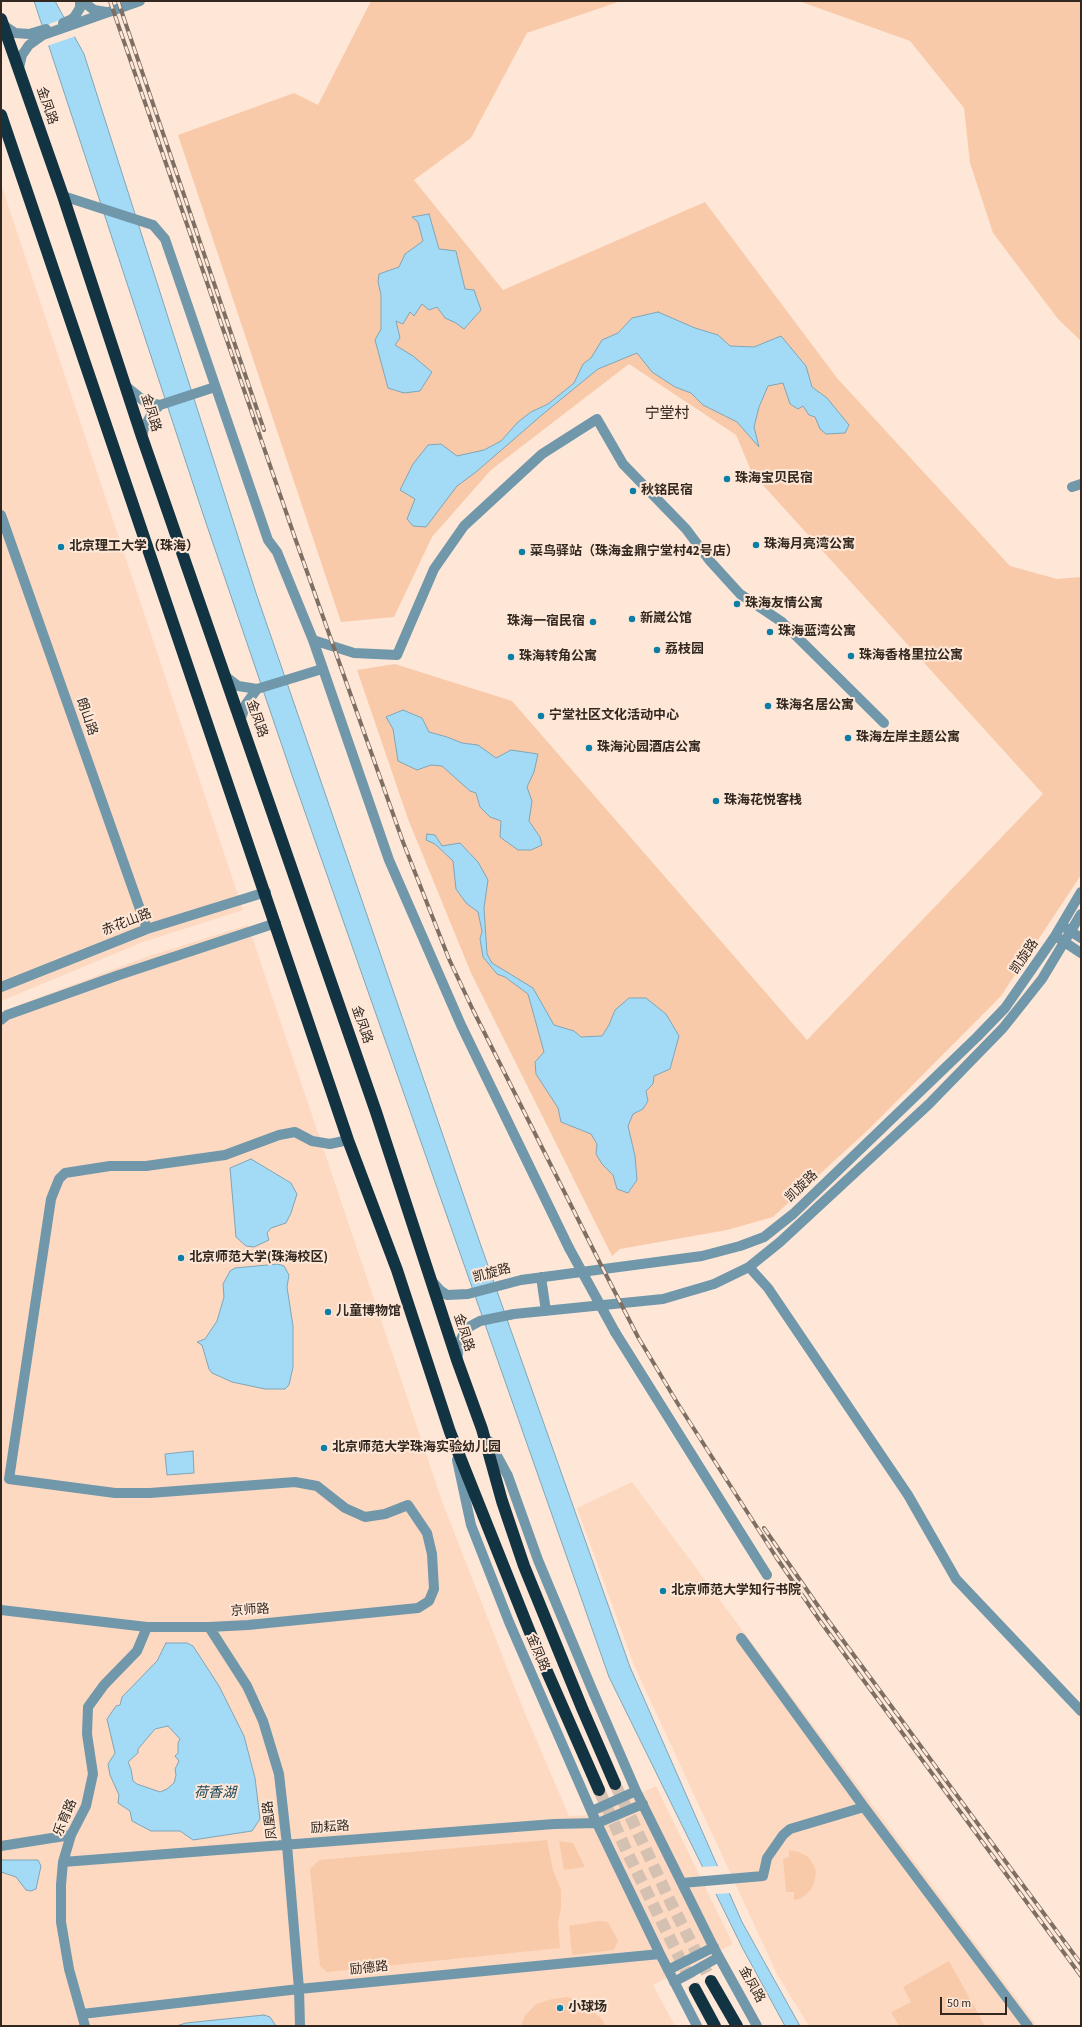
<!DOCTYPE html>
<html>
<head>
<meta charset="utf-8">
<style>
  body { margin:0 }
  #map { position:relative; width:1082px; height:2027px; overflow:hidden; background:#fee7d7; font-family:"Source Sans 3",sans-serif }
  canvas { display:block }
  .frame { position:absolute; inset:0; border:2px solid #322820; pointer-events:none }
  .scale { position:absolute; left:940px; top:1997px; width:67px; height:18px; box-sizing:border-box; border:2px solid #322820; border-top:0; padding-left:5px; font-size:12px; line-height:14px; white-space:nowrap; color:#322820; -webkit-text-stroke:3px #fee7d7; paint-order:stroke }
</style>
</head>
<body>
<div id="map">
<canvas width="1082" height="2027"></canvas>
<div class="frame"></div>
<div class="scale">50 m</div>
</div>
<script>
const context = document.querySelector('canvas').getContext('2d');
context.lineJoin = 'round';
function paint(path, color) { context.fillStyle = color; context.fill(path, 'evenodd'); }
const shape = rows => new Path2D(rows.map(r => 'M' + r).join(''));
function stroke(path, color, width, dash) { context.strokeStyle = color; context.lineWidth = width; context.lineCap = dash ? 'butt' : 'round'; context.setLineDash(dash || []); context.stroke(path); }
function drawText(font, color, halo, rows, align = 'center') {
  context.font = font + ' "Source Sans 3","Noto Sans SC",sans-serif'; context.lineWidth = 4; context.setLineDash([]); context.textBaseline = 'middle'; context.strokeStyle = halo; context.fillStyle = color; for (const [text, x, y, turn = 0] of rows) {
    context.save(); context.translate(x, y); context.rotate((+turn || 0) * Math.PI / 180); context.textAlign = isNaN(turn) ? turn : align; if (halo) context.strokeText(text, 0, 0); context.fillText(text, 0, 0); context.restore();
  }
}
paint(shape([
  [1,184,243,910,143,942,1,1001],
  [248,925,443,1504,524,1711,569,1816,593,1815,656,1786,733,1944,653,1985,675,2026,1,2026,1,1012,146,957],
  [632,1482,1037,2026,809,2026,777,1974,634,1665,577,1508]
]), '#fdd9c1');
paint(shape([
  [371,1,621,1,527,33,471,138,414,180,503,290,705,202,837,378,1010,566,1057,579,1081,577,1081,875,1001,996,870,1128,773,1217,727,1230,620,1249,612,1256,471,973,408,819,357,670,395,664,512,701,807,1040,1043,794,752,473,736,435,629,364,491,470,432,537,394,617,341,622,178,135,294,93,318,105],
  [799,1,1081,1,1081,341,1058,319,993,233,970,163,964,108,910,41],
  [547,1840,553,1870,561,1890,561,1908,558,1924,560,1948,327,1972,320,1966,310,1869,319,1860],
  [559,1841,573,1843,585,1867,564,1870],
  [789,1850,799,1852,808,1857,813,1864,816,1872,815,1880,811,1890,802,1898,794,1900,794,1892,786,1892,783,1859,789,1857],
  [599,1921,608,1922,618,1941,614,1950,572,1955,569,1926],
  [949,1961,985,2026,899,2026,891,2012,911,2002,903,1987],
  [568,1997,580,2002,602,2019,605,2026,521,2026,525,2016,536,2004,552,1999]
]), '#f9caaa');
const water = shape([
  [34,1,55,1,84,54,256,593,480,1243,630,1667,742,1922,800,2026,785,2026,743,1949,609,1677,293,778,203,514,34,1],
  [429,214,439,249,456,251,465,289,474,290,481,310,464,329,456,323,445,318,437,307,429,310,422,304,414,316,410,312,403,324,396,321,400,338,395,345,413,356,432,372,420,391,404,393,388,388,375,340,381,329,381,295,378,282,379,274,399,267,405,254,423,241,418,222,412,217,429,214],
  [658,312,695,328,718,335,730,346,754,347,781,336,806,366,812,387,827,398,849,425,845,433,826,434,820,429,815,417,809,415,803,406,798,409,790,404,783,383,768,386,759,407,754,427,759,447,737,422,703,405,691,393,675,387,652,372,637,353,598,369,543,414,476,472,457,486,426,527,413,526,407,519,415,499,400,490,413,464,428,445,441,444,457,456,484,450,501,441,518,422,531,412,548,404,574,383,583,364,591,358,602,340,618,333,632,318,658,312],
  [403,710,422,718,429,732,447,737,462,743,478,745,496,758,511,750,538,754,534,772,527,787,532,801,529,821,540,837,542,845,531,850,518,850,500,837,501,821,490,817,480,807,476,793,470,791,442,766,431,765,417,770,398,761,393,729,386,717,403,710],
  [427,834,435,835,442,846,460,843,478,862,488,880,484,908,487,954,492,963,533,988,554,1025,574,1031,581,1037,602,1036,609,1025,615,1010,629,998,646,998,666,1014,679,1036,670,1069,654,1076,653,1084,646,1091,648,1101,643,1109,633,1114,628,1126,635,1156,637,1180,628,1193,617,1189,613,1175,602,1164,596,1154,597,1144,591,1134,561,1122,558,1108,536,1074,535,1062,544,1052,528,994,505,977,497,974,483,957,480,939,482,931,478,912,466,903,456,889,453,861,435,844,426,840,427,834],
  [251,1159,291,1183,297,1194,291,1213,286,1223,271,1228,267,1233,269,1240,254,1247,246,1246,236,1237,230,1168,251,1159],
  [278,1264,284,1266,289,1275,287,1287,293,1326,293,1367,289,1385,285,1389,265,1389,232,1382,212,1373,209,1369,202,1345,197,1342,205,1339,217,1321,224,1297,223,1284,230,1271,235,1268,278,1264],
  [193,1451,194,1473,167,1475,165,1454,193,1451],
  [166,1643,187,1643,193,1646,219,1686,244,1736,255,1778,260,1819,252,1831,193,1840,180,1831,151,1831,132,1821,130,1811,118,1803,119,1795,110,1775,108,1764,115,1753,107,1719,116,1706,120,1705,122,1697,157,1661,166,1643],
  [168,1726,180,1739,178,1743,178,1753,175,1756,179,1761,175,1769,176,1775,174,1783,167,1789,160,1792,137,1784,133,1781,131,1769,128,1762,138,1753,138,1749,155,1729,168,1726],
  [1,1860,38,1860,41,1866,36,1889,31,1891,26,1890,16,1877,1,1872,1,1860],
  [264,2015,270,2017,276,2026,176,2026,186,2023,264,2015]
]);
paint(water, '#a3dbf7');
stroke(water, '#81a5b6', 1);
paint(shape([
  [65,18,76,36,47,46,41,27],
  [720,1866,732,1893,714,1894,700,1867]
]), '#fee7d7');
stroke(shape([
  [615,1784,671,1903,711,1981],
  [599,1790,627,1852,695,1989]
]), '#d5c1b2', 12, [12, 6]);
stroke(shape([
  [82,1,94,10,106,12],
  [63,23,72,19,75,16,80,8,80,1],
  [3,25,15,33,29,34,46,29],
  [19,68,22,55,29,45,43,35,140,1],
  [63,196,153,225,165,239,268,540,277,552,313,640,389,860,461,1025,569,1248],
  [128,388,144,401,160,405],
  [142,437,144,428,152,413,160,405,215,387],
  [1072,487,1081,484],
  [1,515,147,929],
  [313,640,354,653,397,655,434,569,464,526,542,454,597,419,623,464,686,529,710,561,740,594,782,622,884,723],
  [225,676,238,686,257,689,322,669],
  [241,718,246,704,257,689],
  [1066,928,1081,938],
  [1060,939,1081,953],
  [1,987,147,929,266,892],
  [1,1020,7,1015,119,975,276,923],
  [749,1267,768,1288,908,1495,956,1579,1081,1711],
  [541,1277,546,1311],
  [432,1281,440,1290,447,1295,468,1294,521,1280,702,1256,740,1246,764,1237,793,1214,977,1037,1005,1008,1055,936,1081,892],
  [615,1332,767,1575],
  [457,1360,460,1341,464,1333,467,1328,480,1321,514,1314,663,1299,714,1284,749,1267,780,1242,929,1104,1003,1028,1042,979,1081,914],
  [489,1441,508,1476,538,1560,591,1687,636,1791,715,1950,757,2026],
  [457,1460,471,1525,509,1622,593,1815,660,1954,697,2026],
  [1,1610,147,1627,209,1627,248,1625,418,1608,429,1601,434,1589,432,1554,427,1533,408,1505,385,1514,365,1517,345,1508,317,1486,295,1482,150,1493,115,1493,9,1479,51,1199,59,1179,65,1173,110,1166,146,1166,225,1155,279,1135,295,1132,312,1141,330,1144,348,1140],
  [209,1627,247,1686,263,1721,279,1774,287,1845,299,1989,300,2026],
  [741,1638,864,1807,1028,2026],
  [592,1811,636,1791],
  [1,1846,71,1835],
  [63,1862,554,1824,598,1823,643,1804],
  [682,1883,763,1876,767,1858,783,1835,790,1829,864,1807],
  [668,1970,714,1947],
  [674,1982,719,1957],
  [82,2014,299,1989,660,1954],
  [85,2026,69,1969,61,1922,61,1885,63,1862,71,1835,86,1806,93,1774,87,1734,88,1707,104,1685,137,1651,147,1627]
]), '#7097aa', 10);
stroke(shape([
  [1,19,63,196,142,437,376,1112,457,1360,482,1429,502,1501,524,1566,582,1708,615,1784],
  [1,115,348,1140,397,1270,450,1432,531,1635,599,1790],
  [711,1981,737,2026],
  [695,1989,715,2026]
]), '#123341', 12);
const rail = shape([
  [110,1,295,538,403,842,449,959,473,1010,601,1265,638,1337,678,1404,776,1557,820,1621,1081,1976],
  [118,1,264,430],
  [764,1528,825,1616,1081,1964]
]);
stroke(rail, '#7e6f64', 4);
stroke(rail, '#fee7d7', 2.5, [8]);
stroke(shape([
  [569,1248,615,1332]
]), '#7097aa', 10);
for (const [x, y, r, color] of [
  [727,479,4,"#0c7ea6"],
  [633,491,4,"#0c7ea6"],
  [756,545,4,"#0c7ea6"],
  [61,547,4,"#0c7ea6"],
  [522,552,4,"#0c7ea6"],
  [737,604,4,"#0c7ea6"],
  [632,619,4,"#0c7ea6"],
  [593,622,4,"#0c7ea6"],
  [770,632,4,"#0c7ea6"],
  [657,650,4,"#0c7ea6"],
  [851,656,4,"#0c7ea6"],
  [511,657,4,"#0c7ea6"],
  [768,706,4,"#0c7ea6"],
  [541,716,4,"#0c7ea6"],
  [848,738,4,"#0c7ea6"],
  [589,748,4,"#0c7ea6"],
  [716,801,4,"#0c7ea6"],
  [181,1258,4,"#0c7ea6"],
  [328,1312,4,"#0c7ea6"],
  [324,1448,4,"#0c7ea6"],
  [663,1591,4,"#0c7ea6"],
  [560,2008,4,"#0c7ea6"]
]) { const dot = new Path2D(); dot.arc(x, y, r, 0, 2 * Math.PI); context.fillStyle = color; context.fill(dot); stroke(dot, '#fee7d7', 1.5); }
drawText('13px', '#322820', '#fee7d7', [
  ["金凤路",46,106,71],
  ["金凤路",150,413,73],
  ["朗山路",86,717,71],
  ["金凤路",256,719,71],
  ["赤花山路",127,923,-21],
  ["凯旋路",1025,957,-56],
  ["金凤路",361,1025,71],
  ["凯旋路",802,1187,-44],
  ["凯旋路",492,1274,-15],
  ["金凤路",463,1333,72],
  ["京师路",250,1611,-4],
  ["金凤路",537,1653,67],
  ["乐育路",66,1818,-67],
  ["凤凰路",271,1820,-97],
  ["励耘路",330,1828,-4],
  ["励德路",369,1969,-6],
  ["金凤路",751,1985,61]
]);
drawText('bold 13px', '#322820', '#fee7d7', [
  ["珠海宝贝民宿",735,479],
  ["秋铭民宿",641,491],
  ["珠海月亮湾公寓",764,545],
  ["北京理工大学（珠海）",69,547],
  ["菜鸟驿站（珠海金鼎宁堂村42号店）",530,552],
  ["珠海友情公寓",745,604],
  ["新崴公馆",640,619],
  ["珠海一宿民宿",585,622,"right"],
  ["珠海蓝湾公寓",778,632],
  ["荔枝园",665,650],
  ["珠海香格里拉公寓",859,656],
  ["珠海转角公寓",519,657],
  ["珠海名居公寓",776,706],
  ["宁堂社区文化活动中心",549,716],
  ["珠海左岸主题公寓",856,738],
  ["珠海沁园酒店公寓",597,748],
  ["珠海花悦客栈",724,801],
  ["北京师范大学(珠海校区)",189,1258],
  ["儿童博物馆",336,1312],
  ["北京师范大学珠海实验幼儿园",332,1448],
  ["北京师范大学知行书院",671,1591],
  ["小球场",568,2008]
], 'left');
drawText('italic 14px', '#194558', '#fee7d7', [
  ["荷香湖",215,1794]
]);
drawText('15px', '#322820', '#fee7d7', [
  ["宁堂村",667,415]
]);
</script>
</body>
</html>
